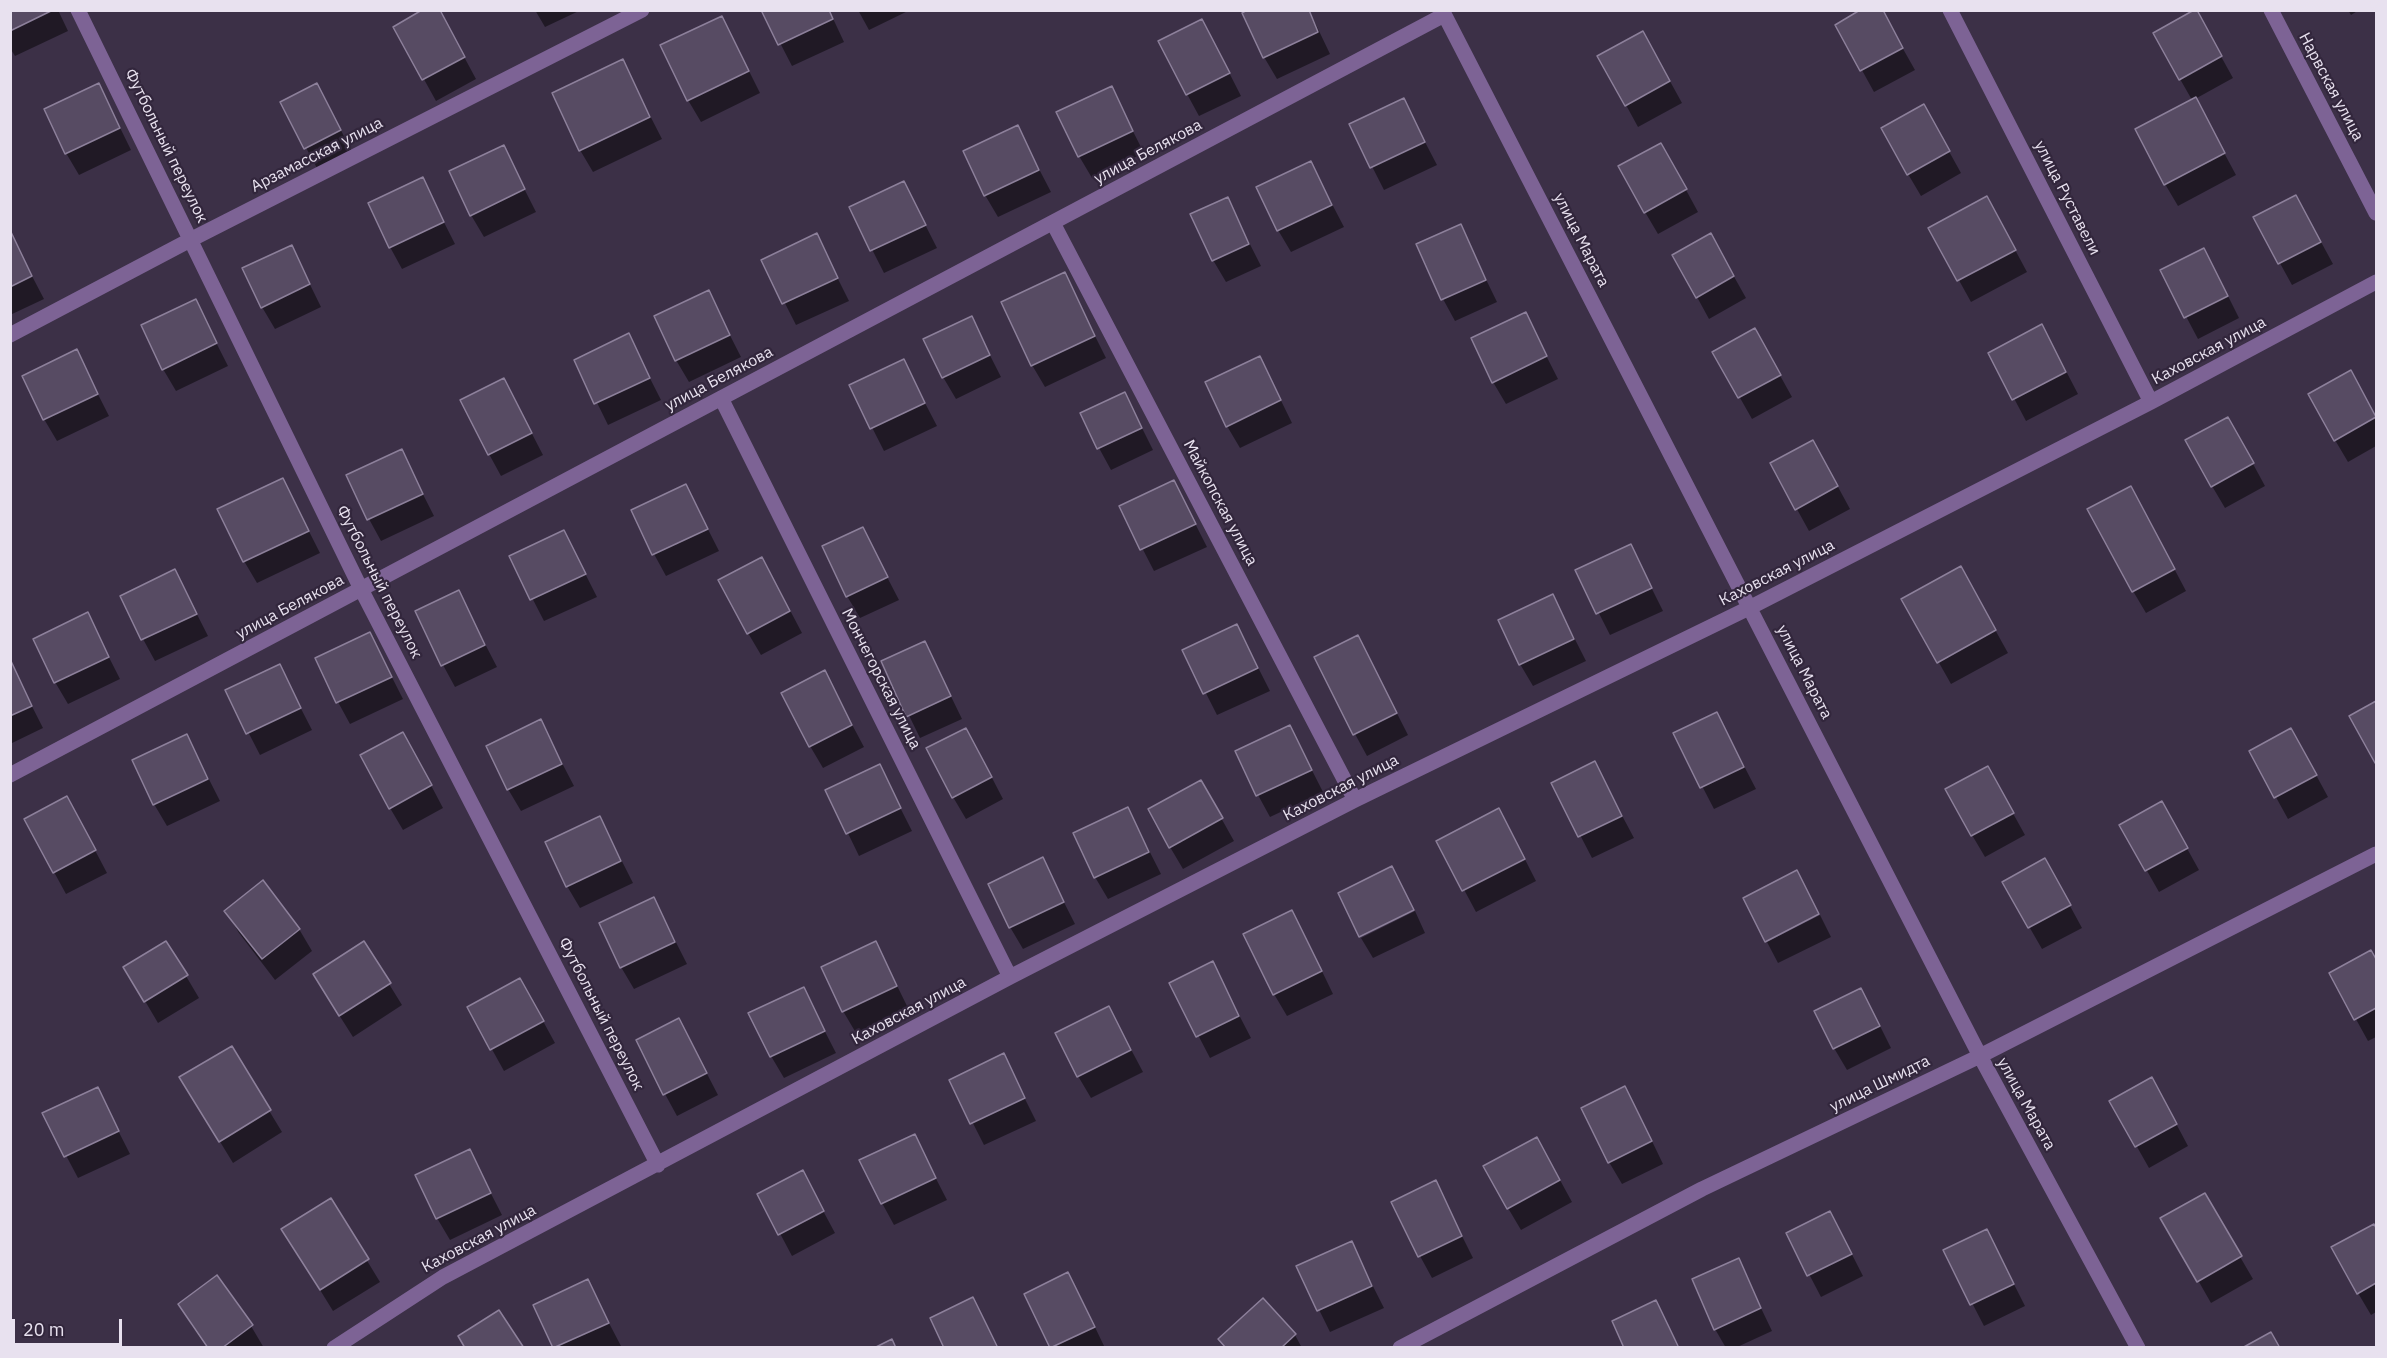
<!DOCTYPE html>
<html>
<head>
<meta charset="utf-8">
<style>
  body { margin:0 }
  #map { position:relative; width:2387px; height:1358px; overflow:hidden; background:#3c3047; font-family:"IBM Plex Sans",sans-serif }
  canvas { display:block }
  .frame { position:absolute; inset:0; border:12px solid #e8e1ef; pointer-events:none }
  .scale { position:absolute; left:12px; top:1319px; width:110px; height:27px; box-sizing:border-box; border:3px solid #e8e1ef; border-top:0; padding-left:8px; font-size:18px; line-height:21px; white-space:nowrap; color:#e8e1ef; -webkit-text-stroke:4px #32263c; paint-order:stroke }
</style>
</head>
<body>
<div id="map">
<canvas width="2387" height="1358"></canvas>
<div class="frame"></div>
<div class="scale">20 m</div>
</div>
<script>
const context = document.querySelector('canvas').getContext('2d');
context.lineJoin = 'round';
function paint(path, color) { context.fillStyle = color; context.fill(path, 'evenodd'); }
const shape = rows => new Path2D(rows.map(r => 'M' + r).join(''));
function stroke(path, color, width, dash) { context.strokeStyle = color; context.lineWidth = width; context.lineCap = dash ? 'butt' : 'round'; context.setLineDash(dash || []); context.stroke(path); }
function drawText(font, color, halo, rows, align = 'center') {
  context.font = font + ' "IBM Plex Sans",sans-serif'; context.lineWidth = 4.5; context.setLineDash([]); context.textBaseline = 'middle'; context.strokeStyle = halo; context.fillStyle = color; for (const [text, x, y, turn = 0] of rows) {
    context.save(); context.translate(x, y); context.rotate((+turn || 0) * Math.PI / 180); context.textAlign = isNaN(turn) ? turn : align; if (halo) context.strokeText(text, 0, 0); context.fillText(text, 0, 0); context.restore();
  }
}
paint(shape([
  [10,10,58,10,68,31,15,56,10,48],
  [535,10,581,10,545,27],
  [763,10,829,10,844,42,792,66],
  [858,10,910,10,869,30],
  [1251,10,1309,10,1330,54,1277,79,1264,57],
  [1881,10,1915,70,1874,92,1837,25],
  [2348,10,2359,10,2351,15],
  [722,17,760,93,701,122,688,100],
  [395,27,448,27,476,79,436,101],
  [2208,33,2233,78,2195,99,2236,175,2178,206,2165,184,2192,100,2180,79],
  [1214,43,1241,96,1199,116,1187,94],
  [1655,54,1682,103,1638,127,1626,105],
  [622,61,662,139,593,172,580,150],
  [99,85,131,150,79,175,66,153],
  [1111,88,1144,153,1092,178,1079,156],
  [1403,100,1437,165,1384,190,1351,125],
  [282,103,329,107,352,152,318,170],
  [1017,127,1051,192,998,217,985,195],
  [1936,128,1961,173,1921,196,1908,174],
  [503,147,536,212,484,237,471,215],
  [1310,162,1344,227,1291,252,1278,230],
  [1673,166,1698,212,1658,234,1645,212],
  [422,179,455,244,402,269,390,247],
  [904,183,937,248,884,273,851,208],
  [1227,199,1261,266,1226,282,1213,260],
  [2255,218,2308,218,2333,264,2292,285],
  [1999,220,2027,272,1971,302,1930,228],
  [1460,226,1497,302,1455,321,1443,299],
  [10,234,44,299,10,315],
  [816,235,849,301,796,325,763,260],
  [291,246,321,307,275,329,262,307],
  [1723,257,1746,298,1709,319,1697,297],
  [2162,271,2216,272,2239,318,2198,339],
  [1064,274,1106,358,1045,387,1032,365],
  [708,292,741,357,689,382,676,360],
  [195,301,228,366,176,391,163,369],
  [1525,314,1558,379,1506,404,1493,382],
  [971,318,1001,377,956,399,943,377],
  [628,335,661,400,608,425,576,360],
  [2054,348,2078,394,2026,421,1990,353],
  [76,351,109,416,57,441,44,419],
  [1714,352,1767,352,1792,397,1752,419],
  [1260,358,1292,423,1240,448,1227,426],
  [903,361,937,426,884,451,851,386],
  [2351,372,2376,418,2376,446,2348,462,2335,440],
  [504,380,543,455,501,476,489,454],
  [1125,394,1153,450,1111,470,1099,448],
  [2240,440,2265,486,2225,508,2212,486],
  [401,451,434,516,381,541,369,519],
  [1825,463,1850,509,1809,531,1772,464],
  [283,480,320,553,257,583,244,561],
  [1174,482,1207,547,1154,571,1121,507],
  [686,486,719,551,666,576,654,554],
  [2143,510,2186,591,2146,613,2133,591],
  [862,529,899,600,860,618,847,596],
  [564,532,597,597,544,621,511,557],
  [1630,545,1663,611,1610,635,1577,570],
  [175,571,208,636,155,661,143,639],
  [774,580,802,633,761,655,748,633],
  [1973,590,2008,653,1951,684,1903,599],
  [458,592,497,667,455,687,443,665],
  [1553,596,1586,661,1533,686,1520,664],
  [87,614,120,679,68,704,55,682],
  [1237,626,1270,691,1217,715,1184,650],
  [370,634,403,699,350,724,338,702],
  [1358,637,1408,735,1367,756,1355,734],
  [925,643,962,719,920,738,883,662],
  [10,663,43,728,10,744],
  [279,666,312,730,260,755,227,691],
  [824,672,864,747,823,768,810,746],
  [2376,703,2376,764,2351,717],
  [1717,714,1756,789,1714,809,1675,734],
  [540,721,574,786,521,811,508,789],
  [1290,727,1323,792,1270,817,1258,795],
  [187,736,220,801,167,826,154,804],
  [978,751,1003,799,966,819,953,797],
  [2303,751,2328,797,2288,819,2251,752],
  [415,755,443,808,403,830,390,808],
  [1594,763,1634,838,1592,858,1553,783],
  [879,766,912,831,859,856,827,790],
  [1201,782,1234,841,1183,869,1170,847],
  [2000,790,2025,835,1985,857,1972,835],
  [1128,809,1161,874,1108,899,1095,877],
  [600,818,633,883,580,908,567,886],
  [79,820,107,873,66,894,54,872],
  [2121,825,2174,825,2199,870,2159,892],
  [1511,832,1536,881,1476,912,1438,841],
  [1042,859,1075,924,1023,949,1010,927],
  [2057,882,2082,928,2042,949,2004,883],
  [654,899,687,964,634,989,621,967],
  [226,911,299,929,312,951,275,980,239,933],
  [1415,911,1425,933,1373,958,1361,938],
  [1820,915,1831,937,1778,963,1767,942],
  [1304,934,1333,994,1287,1016,1274,994],
  [876,943,908,1008,856,1033,843,1011],
  [2371,952,2376,962,2376,1037,2368,1041,2331,974],
  [1212,963,1251,1038,1210,1058,1171,983],
  [186,976,199,998,158,1023,138,989],
  [389,984,402,1005,353,1037,327,996],
  [803,989,836,1053,784,1078,771,1056],
  [532,1001,555,1043,504,1071,469,1008],
  [1109,1008,1143,1072,1091,1098,1078,1076],
  [1873,1012,1891,1048,1847,1070,1834,1048],
  [679,1020,718,1095,677,1116,665,1094],
  [231,1048,282,1132,233,1163,194,1099],
  [1003,1055,1036,1121,984,1145,951,1080],
  [97,1089,130,1154,78,1178,44,1114],
  [2111,1101,2164,1101,2188,1146,2149,1168],
  [1637,1110,1663,1164,1622,1184,1609,1162],
  [914,1136,947,1200,894,1225,882,1203],
  [469,1151,502,1215,450,1240,437,1218],
  [1549,1160,1572,1202,1521,1230,1508,1208],
  [1435,1182,1473,1258,1432,1278,1420,1256],
  [759,1194,814,1194,835,1233,792,1256],
  [2204,1195,2253,1279,2211,1303,2163,1219],
  [330,1200,380,1282,333,1311,296,1251],
  [2374,1226,2376,1230,2376,1312,2371,1315,2358,1293],
  [1987,1231,2025,1306,1984,1326,1945,1251],
  [1788,1234,1842,1235,1863,1276,1821,1297],
  [1351,1243,1384,1308,1330,1332,1298,1267],
  [1738,1260,1772,1331,1735,1348,1726,1348,1715,1329],
  [1067,1274,1080,1296,1105,1348,1052,1348,1026,1295],
  [217,1277,251,1326,264,1348,207,1348,192,1326,180,1304],
  [587,1281,621,1346,555,1348,535,1306],
  [973,1299,999,1348,946,1348],
  [1655,1302,1680,1348,1626,1348],
  [1295,1335,1302,1348,1225,1348,1220,1339]
]), '#0007');
const building = shape([
  [10,10,53,10,10,31,10,10],
  [422,10,440,10,465,57,422,80,393,27,422,10],
  [761,10,829,10,833,19,778,45,761,10],
  [1247,10,1309,10,1318,32,1263,58,1242,13,1247,10],
  [1860,10,1883,10,1903,48,1860,71,1835,25,1860,10],
  [2194,10,2197,10,2222,56,2179,80,2153,33,2194,10],
  [722,16,749,71,687,101,660,45,722,16],
  [1202,19,1230,73,1186,95,1158,41,1202,19],
  [1643,31,1670,81,1625,106,1597,56,1643,31],
  [623,59,650,117,579,151,552,93,623,59],
  [99,83,120,128,65,154,44,109,99,83],
  [317,83,341,130,304,149,280,102,317,83],
  [1112,86,1133,131,1078,157,1056,112,1112,86],
  [2196,97,2225,153,2164,185,2135,129,2196,97],
  [1404,98,1425,142,1370,168,1349,124,1404,98],
  [1924,104,1950,151,1907,175,1881,128,1924,104],
  [1018,125,1039,170,984,196,963,151,1018,125],
  [1661,143,1687,189,1644,213,1618,166,1661,143],
  [504,145,525,189,470,216,449,171,504,145],
  [1311,161,1332,205,1277,231,1256,187,1311,161],
  [423,177,444,222,389,248,368,203,423,177],
  [904,181,926,225,870,251,849,207,904,181],
  [2296,195,2321,242,2278,264,2253,217,2296,195],
  [1987,196,2016,250,1957,281,1928,228,1987,196],
  [1228,197,1249,244,1212,261,1190,214,1228,197],
  [1461,224,1486,280,1441,300,1416,244,1461,224],
  [11,232,32,276,10,287,10,233,11,232],
  [817,233,838,278,782,304,761,260,817,233],
  [1711,233,1734,276,1696,298,1672,255,1711,233],
  [292,245,310,284,261,308,242,268,292,245],
  [2204,248,2228,296,2184,318,2160,270,2204,248],
  [1065,272,1095,336,1031,366,1001,302,1065,272],
  [709,290,730,335,675,361,654,316,709,290],
  [196,299,217,343,162,370,141,325,196,299],
  [1526,312,1547,356,1492,383,1471,338,1526,312],
  [972,316,990,355,942,378,923,339,972,316],
  [2042,324,2066,372,2012,400,1988,353,2042,324],
  [1755,328,1781,375,1738,398,1712,352,1755,328],
  [629,333,650,378,594,404,574,360,629,333],
  [77,349,98,394,43,420,22,376,77,349],
  [1260,356,1281,400,1226,427,1205,382,1260,356],
  [904,359,925,403,870,429,849,385,904,359],
  [2351,370,2376,417,2334,441,2308,394,2351,370],
  [504,378,532,433,488,455,460,400,504,378],
  [1125,392,1142,428,1097,449,1080,413,1125,392],
  [2228,417,2254,463,2211,487,2185,440,2228,417],
  [1813,440,1838,486,1795,510,1770,463,1813,440],
  [402,449,423,494,367,520,346,475,402,449],
  [283,478,309,531,243,562,217,509,283,478],
  [1174,480,1196,524,1140,550,1119,506,1174,480],
  [686,484,708,529,652,555,631,510,686,484],
  [2131,486,2175,569,2132,592,2087,509,2131,486],
  [863,527,888,577,846,597,822,546,863,527],
  [564,530,586,574,530,600,509,556,564,530],
  [1631,544,1652,588,1596,614,1575,570,1631,544],
  [762,557,790,611,747,634,718,580,762,557],
  [1961,566,1996,630,1937,663,1901,599,1961,566],
  [175,569,197,614,141,640,120,596,175,569],
  [459,590,485,645,441,666,415,611,459,590],
  [1553,594,1574,639,1519,665,1498,620,1553,594],
  [88,612,109,657,54,683,33,639,88,612],
  [1237,624,1258,668,1203,694,1182,650,1237,624],
  [370,632,392,677,336,703,315,658,370,632],
  [1358,635,1397,713,1353,735,1314,657,1358,635],
  [925,641,951,696,906,717,881,661,925,641],
  [11,661,32,706,10,716,10,662,11,661],
  [280,664,301,708,246,734,225,690,280,664],
  [825,670,852,725,809,747,781,693,825,670],
  [2376,701,2376,762,2375,763,2349,716,2376,701],
  [1717,712,1744,767,1700,788,1673,733,1717,712],
  [541,719,562,764,507,790,486,746,541,719],
  [1290,725,1312,770,1256,796,1235,751,1290,725],
  [966,728,992,777,952,798,926,748,966,728],
  [2291,728,2317,775,2274,798,2249,751,2291,728],
  [403,732,432,785,389,809,360,755,403,732],
  [187,734,208,779,153,805,132,760,187,734],
  [1595,761,1622,816,1578,837,1551,783,1595,761],
  [880,764,901,808,846,834,825,790,880,764],
  [1988,766,2014,813,1971,836,1945,789,1988,766],
  [1201,780,1223,818,1169,848,1148,809,1201,780],
  [67,796,96,850,53,873,24,819,67,796],
  [2162,801,2188,848,2145,871,2119,825,2162,801],
  [1128,807,1149,852,1094,878,1073,833,1128,807],
  [1499,808,1525,859,1462,891,1436,841,1499,808],
  [600,816,621,861,566,887,545,842,600,816],
  [1043,857,1064,902,1009,928,988,884,1043,857],
  [2045,858,2071,905,2028,928,2002,882,2045,858],
  [1392,866,1414,910,1359,937,1338,893,1392,866],
  [1797,870,1819,914,1765,942,1743,898,1797,870],
  [263,880,300,929,262,959,224,911,263,880],
  [654,897,675,942,620,968,599,923,654,897],
  [1292,910,1322,971,1273,995,1243,934,1292,910],
  [166,941,188,975,144,1002,123,967,166,941],
  [364,941,391,983,339,1016,313,974,364,941],
  [876,941,897,986,842,1012,821,967,876,941],
  [2371,950,2376,959,2376,1008,2354,1020,2329,973,2371,950],
  [1213,961,1239,1016,1196,1037,1169,983,1213,961],
  [520,978,544,1021,490,1050,467,1007,520,978],
  [804,987,825,1031,770,1057,748,1013,804,987],
  [1861,988,1880,1026,1833,1049,1814,1011,1861,988],
  [1109,1006,1131,1050,1077,1077,1055,1033,1109,1006],
  [679,1018,707,1073,663,1095,636,1040,679,1018],
  [232,1046,271,1110,219,1142,179,1077,232,1046],
  [1004,1053,1025,1098,970,1124,949,1080,1004,1053],
  [2152,1077,2177,1124,2135,1147,2109,1101,2152,1077],
  [1625,1086,1652,1141,1608,1163,1581,1108,1625,1086],
  [98,1087,119,1131,64,1157,42,1113,98,1087],
  [915,1134,936,1178,881,1204,859,1160,915,1134],
  [1537,1137,1560,1180,1507,1209,1483,1166,1537,1137],
  [470,1149,491,1193,436,1219,415,1175,470,1149],
  [803,1170,824,1211,778,1235,757,1194,803,1170],
  [1436,1180,1462,1236,1418,1257,1391,1202,1436,1180],
  [2205,1193,2242,1256,2197,1282,2160,1218,2205,1193],
  [331,1198,369,1259,320,1290,281,1229,331,1198],
  [1830,1211,1852,1254,1807,1276,1786,1233,1830,1211],
  [2374,1224,2376,1228,2376,1283,2357,1294,2331,1247,2374,1224],
  [1987,1229,2014,1284,1970,1305,1943,1250,1987,1229],
  [1352,1241,1372,1286,1317,1311,1296,1266,1352,1241],
  [1739,1258,1761,1308,1714,1330,1692,1279,1739,1258],
  [1068,1272,1095,1327,1050,1348,1024,1294,1068,1272],
  [217,1275,253,1325,222,1348,208,1348,178,1304,217,1275],
  [588,1279,609,1323,553,1348,533,1305,588,1279],
  [973,1297,998,1348,944,1348,930,1318,973,1297],
  [1263,1298,1296,1334,1281,1348,1226,1348,1218,1339,1263,1298],
  [1656,1300,1679,1348,1624,1348,1612,1321,1656,1300],
  [499,1310,524,1348,465,1348,458,1336,499,1310],
  [2271,1332,2280,1348,2242,1348,2271,1332],
  [892,1339,896,1348,874,1348,892,1339]
]);
paint(building, '#574b63');
stroke(building, '#8d809b', 1.5);
stroke(shape([
  [78,10,361,589,658,1165],
  [1442,10,1980,1056,2138,1348],
  [1950,10,2151,402],
  [2271,10,2376,213],
  [1053,223,1355,800],
  [10,335,192,239,642,10],
  [721,398,1010,977],
  [10,775,1444,15],
  [334,1348,443,1277,1010,977,1355,800,1751,607,2151,402,2376,282],
  [1400,1348,1702,1189,1980,1056,2376,854]
]), '#7d6395', 15);
drawText('16px', '#e8e1ef', '#32263c', [
  ["Нарвская улица",2331,87,62],
  ["Футбольный переулок",166,146,64],
  ["улица Белякова",1148,152,-28],
  ["Арзамасская улица",317,155,-27],
  ["улица Руставели",2067,198,63],
  ["улица Марата",1581,240,63],
  ["Каховская улица",2209,351,-28],
  ["улица Белякова",719,379,-28],
  ["Майкопская улица",1220,503,62],
  ["Каховская улица",1777,573,-27],
  ["Футбольный переулок",379,582,63],
  ["улица Белякова",290,607,-28],
  ["улица Марата",1804,672,63],
  ["Мончегорская улица",881,679,63],
  ["Каховская улица",1341,788,-27],
  ["Каховская улица",909,1011,-28],
  ["Футбольный переулок",601,1014,63],
  ["улица Шмидта",1880,1084,-26],
  ["улица Марата",2026,1104,61],
  ["Каховская улица",479,1239,-28]
]);
</script>
</body>
</html>
